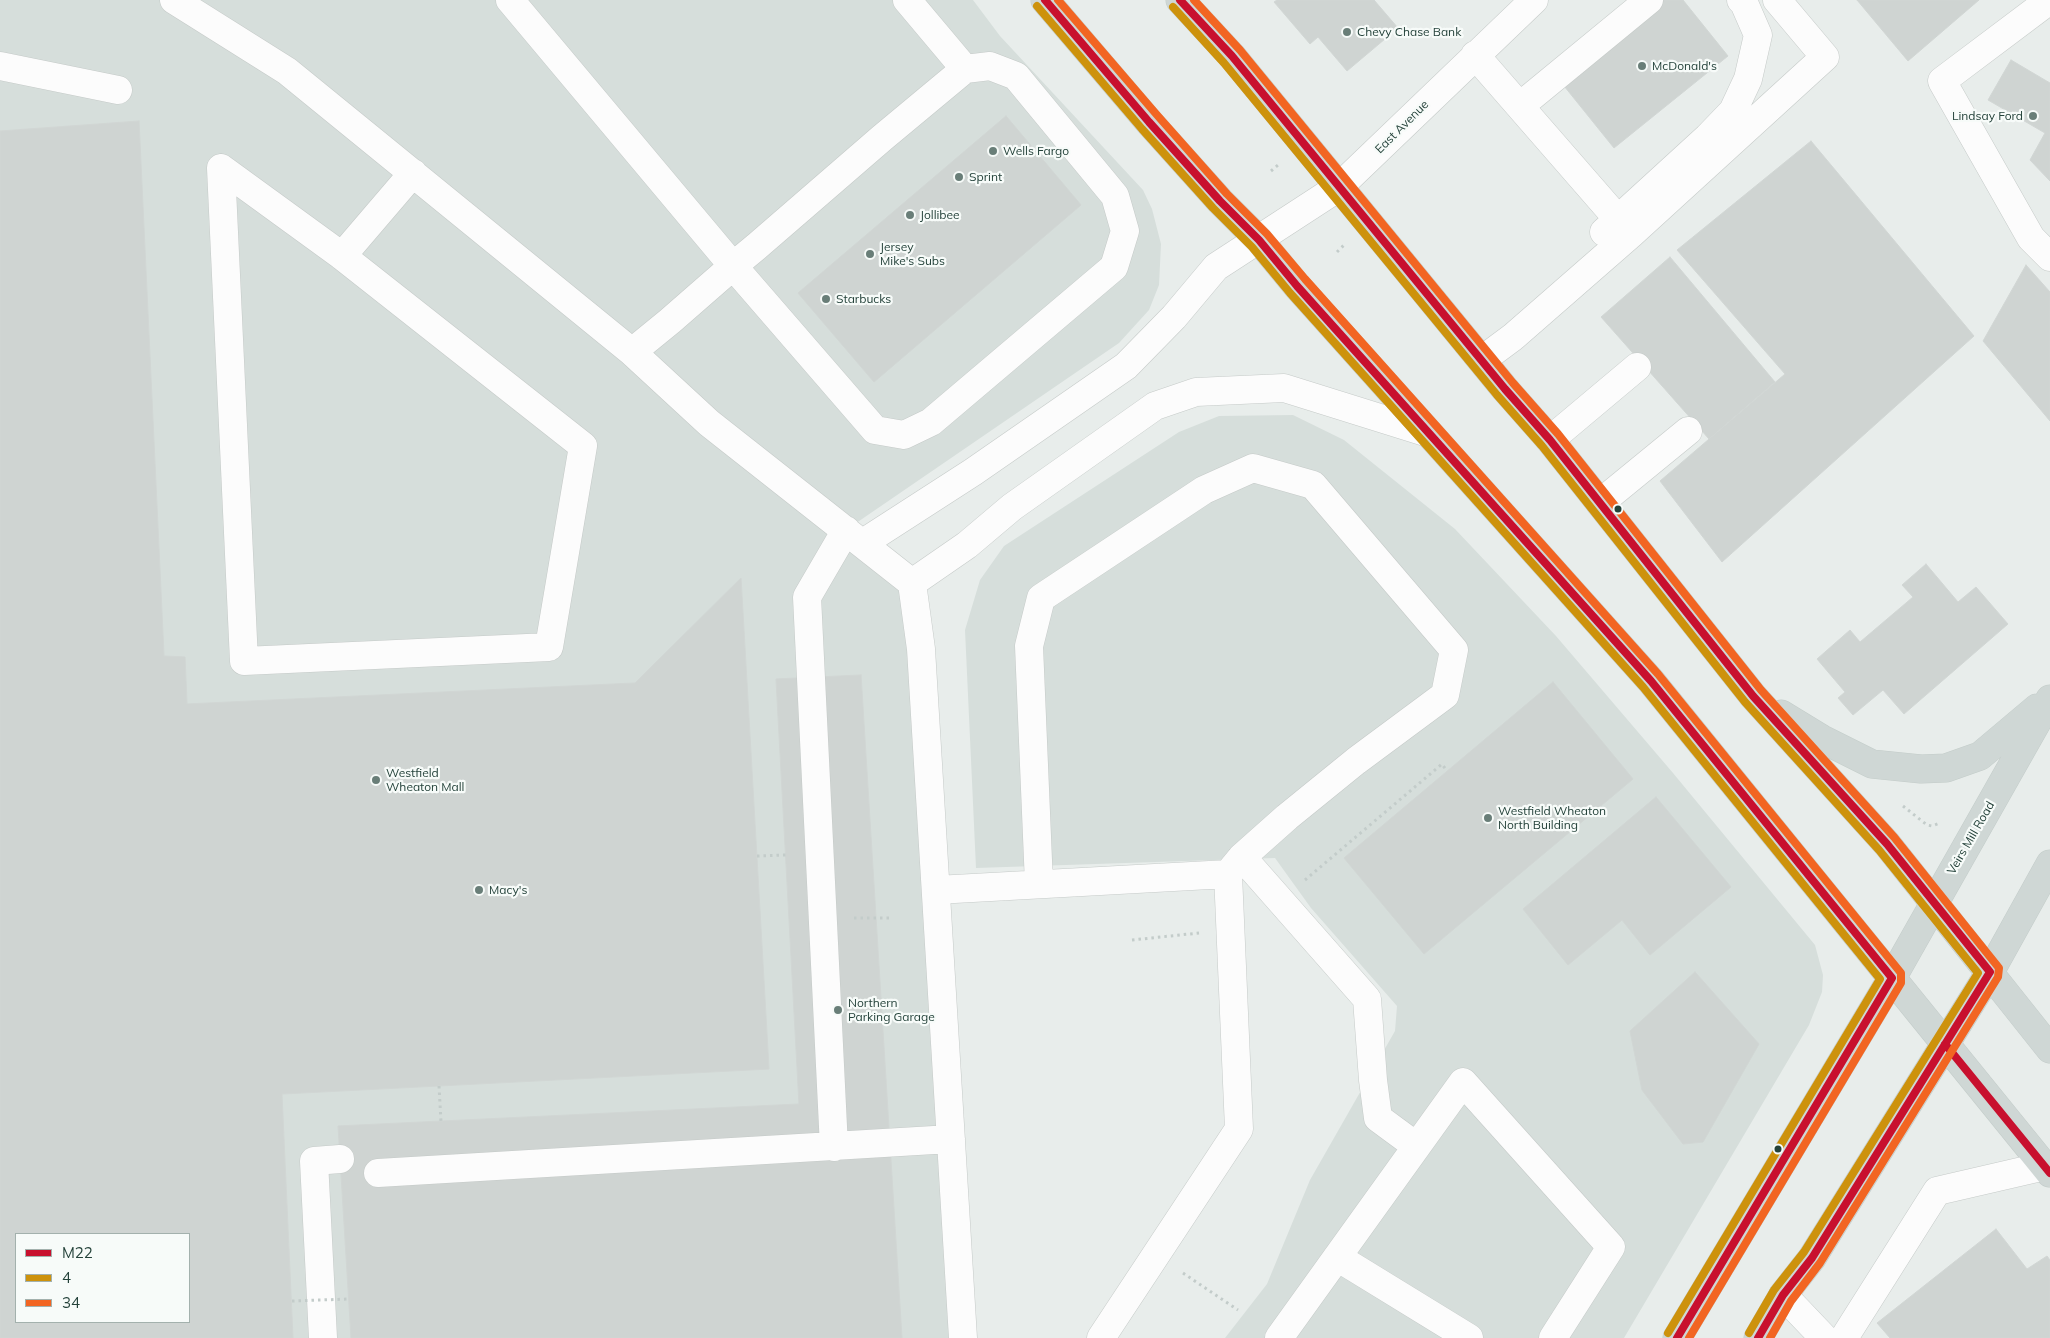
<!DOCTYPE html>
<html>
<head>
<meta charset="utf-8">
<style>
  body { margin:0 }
  #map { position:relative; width:2050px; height:1338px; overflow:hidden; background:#e8edeb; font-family:Mulish,sans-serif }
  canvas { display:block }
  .legend { position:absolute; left:15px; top:1233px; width:175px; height:90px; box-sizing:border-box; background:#f7fbf9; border:1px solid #a3b1ad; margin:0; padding:6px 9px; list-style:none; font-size:15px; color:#24423a }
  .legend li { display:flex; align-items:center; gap:10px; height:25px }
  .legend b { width:25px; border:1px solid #a3b1ad }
</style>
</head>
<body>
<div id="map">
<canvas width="2050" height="1338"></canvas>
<ul class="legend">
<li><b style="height:6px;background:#c8102e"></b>M22</li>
<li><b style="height:6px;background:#cd920c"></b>4</li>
<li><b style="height:6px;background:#f26522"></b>34</li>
</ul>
</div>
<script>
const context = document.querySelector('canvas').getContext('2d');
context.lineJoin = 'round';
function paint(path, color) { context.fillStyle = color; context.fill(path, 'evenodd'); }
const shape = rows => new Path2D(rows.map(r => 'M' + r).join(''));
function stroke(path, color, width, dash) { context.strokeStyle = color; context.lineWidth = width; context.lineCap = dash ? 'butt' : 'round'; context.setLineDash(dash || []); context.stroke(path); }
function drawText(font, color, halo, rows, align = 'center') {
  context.font = font + ' Mulish,sans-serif'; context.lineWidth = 4.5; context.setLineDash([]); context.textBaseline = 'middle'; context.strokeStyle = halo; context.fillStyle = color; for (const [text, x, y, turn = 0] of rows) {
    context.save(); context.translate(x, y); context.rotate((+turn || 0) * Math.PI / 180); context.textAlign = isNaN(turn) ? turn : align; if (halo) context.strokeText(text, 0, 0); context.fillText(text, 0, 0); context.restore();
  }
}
paint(shape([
  [0,0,973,0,1000,36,1143,190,1152,209,1161,244,1159,285,1149,310,1119,343,846,530,912,583,963,1338,0,1338],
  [16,1234,189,1234,189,1322,16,1322],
  [1293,415,1344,440,1455,529,1556,636,1673,773,1815,945,1823,975,1822,992,1809,1025,1624,1338,1225,1338,1267,1284,1310,1180,1395,1031,1397,1006,1311,908,1275,858,976,868,965,630,980,580,1004,546,1179,432,1219,416]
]), '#d6dedb');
const building = shape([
  [1277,0,1374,0,1398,28,1347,71,1318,37,1310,44,1274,2,1277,0],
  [1649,0,1683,0,1728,56,1614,148,1556,76,1649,0],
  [1857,0,1979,0,1908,61,1857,0],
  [2011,60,2050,83,2050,181,2030,160,2045,133,1988,100,2011,60],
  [1006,116,1081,205,874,382,798,293,1006,116],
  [139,121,164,656,185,657,187,704,635,683,741,578,769,1069,282,1094,293,1338,0,1338,0,131,139,121],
  [16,1234,189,1234,189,1322,16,1322,16,1234],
  [1811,141,1974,336,1722,562,1660,481,1785,374,1677,250,1811,141],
  [1670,257,1775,382,1709,439,1601,317,1670,257],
  [2026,265,2050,292,2050,421,1983,341,2026,265],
  [1926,564,1958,602,1976,587,2008,624,1904,714,1883,690,1853,715,1838,698,1845,692,1817,659,1850,630,1860,642,1913,597,1902,585,1926,564],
  [861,675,902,1338,351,1338,338,1126,799,1104,776,679,861,675],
  [1553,682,1633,779,1424,954,1344,858,1553,682],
  [1656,797,1731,887,1650,955,1622,920,1568,965,1523,909,1656,797],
  [1695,972,1759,1044,1703,1142,1683,1144,1642,1090,1630,1031,1695,972],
  [1996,1229,2027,1269,2047,1256,2050,1260,2050,1338,1890,1338,1877,1323,1996,1229]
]);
paint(building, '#cfd4d2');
stroke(building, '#d1d6d4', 1);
const minor = shape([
  [174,0,287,71,632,352,709,423,912,583,921,649,963,1338],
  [510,0,733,266,875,430,904,435,931,422,1114,267,1125,231,1115,196,1016,76,990,66,965,69,882,138,756,247,733,266,670,321,632,352],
  [907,0,965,69],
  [2046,0,2047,2,1942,81,2031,238,2050,257],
  [1475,55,1630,233],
  [0,66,118,90],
  [1520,106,1649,0],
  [221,168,342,256,583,446,549,647,244,661,221,168],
  [1604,232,1708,137,1733,111,1748,79,1758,35,1744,3,1741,0],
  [342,256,413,173],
  [1482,360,1513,337,1631,234,1825,57,1777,0],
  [1550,440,1637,367],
  [1600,503,1688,431],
  [863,543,973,472,1126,366,1174,317,1216,267,1339,187,1534,0],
  [912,583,967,545,1012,507,1155,406,1196,392,1284,388,1428,433],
  [1242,857,1367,999,1373,1080,1378,1118,1416,1146],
  [936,890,1228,874,1242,857,1287,817,1356,761,1445,695,1454,650,1313,485,1253,468,1204,490,1041,598,1029,646,1039,884],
  [834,1147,807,597,846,530],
  [378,1173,951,1139],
  [1337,1257,1469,1338],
  [1783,1295,1824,1338],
  [323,1338,314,1161,340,1159],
  [1101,1338,1239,1129,1228,874],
  [1279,1338,1463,1082,1611,1247,1553,1338],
  [1844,1338,1937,1191,2045,1166]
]);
const major = shape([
  [1045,0,1149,122,1220,201,1259,240,1297,286,1651,681,2050,1173],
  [1180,0,1232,56,1505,389,1550,440,1753,696,1887,844,2050,1049],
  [1781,714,1822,739,1872,764,1921,769,1946,768,1980,756,2037,708],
  [1677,1338,1892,978,2050,699],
  [1758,1338,1783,1295,1812,1258,1990,972,2050,864]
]);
stroke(minor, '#c5cac8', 29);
stroke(major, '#c3ccc9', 29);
stroke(shape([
  [1271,171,1278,165],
  [1337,252,1344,245],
  [1903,806,1927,825,1932,826,1940,823],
  [757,856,786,855],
  [1305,880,1442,764,1447,771],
  [854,918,890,918],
  [1132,940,1199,933],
  [439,1086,441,1122],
  [1183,1273,1238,1310]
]), '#c3ccca', 3, [2.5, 4]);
stroke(minor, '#fcfcfc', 28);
stroke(major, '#cfd7d5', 28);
stroke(shape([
  [292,1301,349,1299]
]), '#c3ccca', 3, [2.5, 4]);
stroke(shape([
  [1045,0,1149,122,1220,201,1259,240,1297,286,1651,681,1892,978,1677,1338],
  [1180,0,1232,56,1505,389,1550,440,1753,696,1887,844,1990,972,1812,1258,1783,1295,1758,1338],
  [1945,1044,2050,1173]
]), '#c8102e', 8);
stroke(shape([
  [1037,6,1142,129,1213,208,1252,247,1290,293,1643,687,1880,979,1668,1333],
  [1173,7,1224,63,1497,395,1542,446,1745,702,1879,850,1978,973,1804,1252,1774,1290,1749,1333]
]), '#cd920c', 8);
stroke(shape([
  [1058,0,1157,115,1227,194,1267,234,1305,279,1658,674,1901,973,1901,983,1689,1338],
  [1194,0,1240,50,1513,383,1558,434,1761,690,1894,837,1999,968,1998,977,1820,1263,1791,1301,1770,1338]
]), '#f26522', 8);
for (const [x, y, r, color] of [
  [1347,32,5,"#697e78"],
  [1642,66,5,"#697e78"],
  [2033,116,5,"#697e78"],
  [993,151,5,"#697e78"],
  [959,177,5,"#697e78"],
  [910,215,5,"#697e78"],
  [870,254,5,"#697e78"],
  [826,299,5,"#697e78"],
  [1618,509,4.5,"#24423a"],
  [376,780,5,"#697e78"],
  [1488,818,5,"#697e78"],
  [479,890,5,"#697e78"],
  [838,1010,5,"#697e78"],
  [1778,1149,4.5,"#24423a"]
]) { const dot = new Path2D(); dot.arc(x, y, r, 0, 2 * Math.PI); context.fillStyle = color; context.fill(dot); stroke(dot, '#f7fbf9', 2); }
drawText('12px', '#24423a', '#f7fbf9', [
  ["Chevy Chase Bank",1357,32],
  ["McDonald's",1652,66],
  ["Lindsay Ford",2023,116,"right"],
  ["Wells Fargo",1003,151],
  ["Sprint",969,177],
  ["Jollibee",920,215],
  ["Jersey",880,247],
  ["Mike's Subs",880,261],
  ["Starbucks",836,299],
  ["Westfield",386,773],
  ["Wheaton Mall",386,787],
  ["Westfield Wheaton",1498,811],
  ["North Building",1498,825],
  ["Macy's",489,890],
  ["Northern",848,1003],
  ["Parking Garage",848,1017]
], 'left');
drawText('12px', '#24423a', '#f7fbf9', [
  ["East Avenue",1402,127,-45],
  ["Veirs Mill Road",1971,838,-60]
]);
</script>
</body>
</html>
